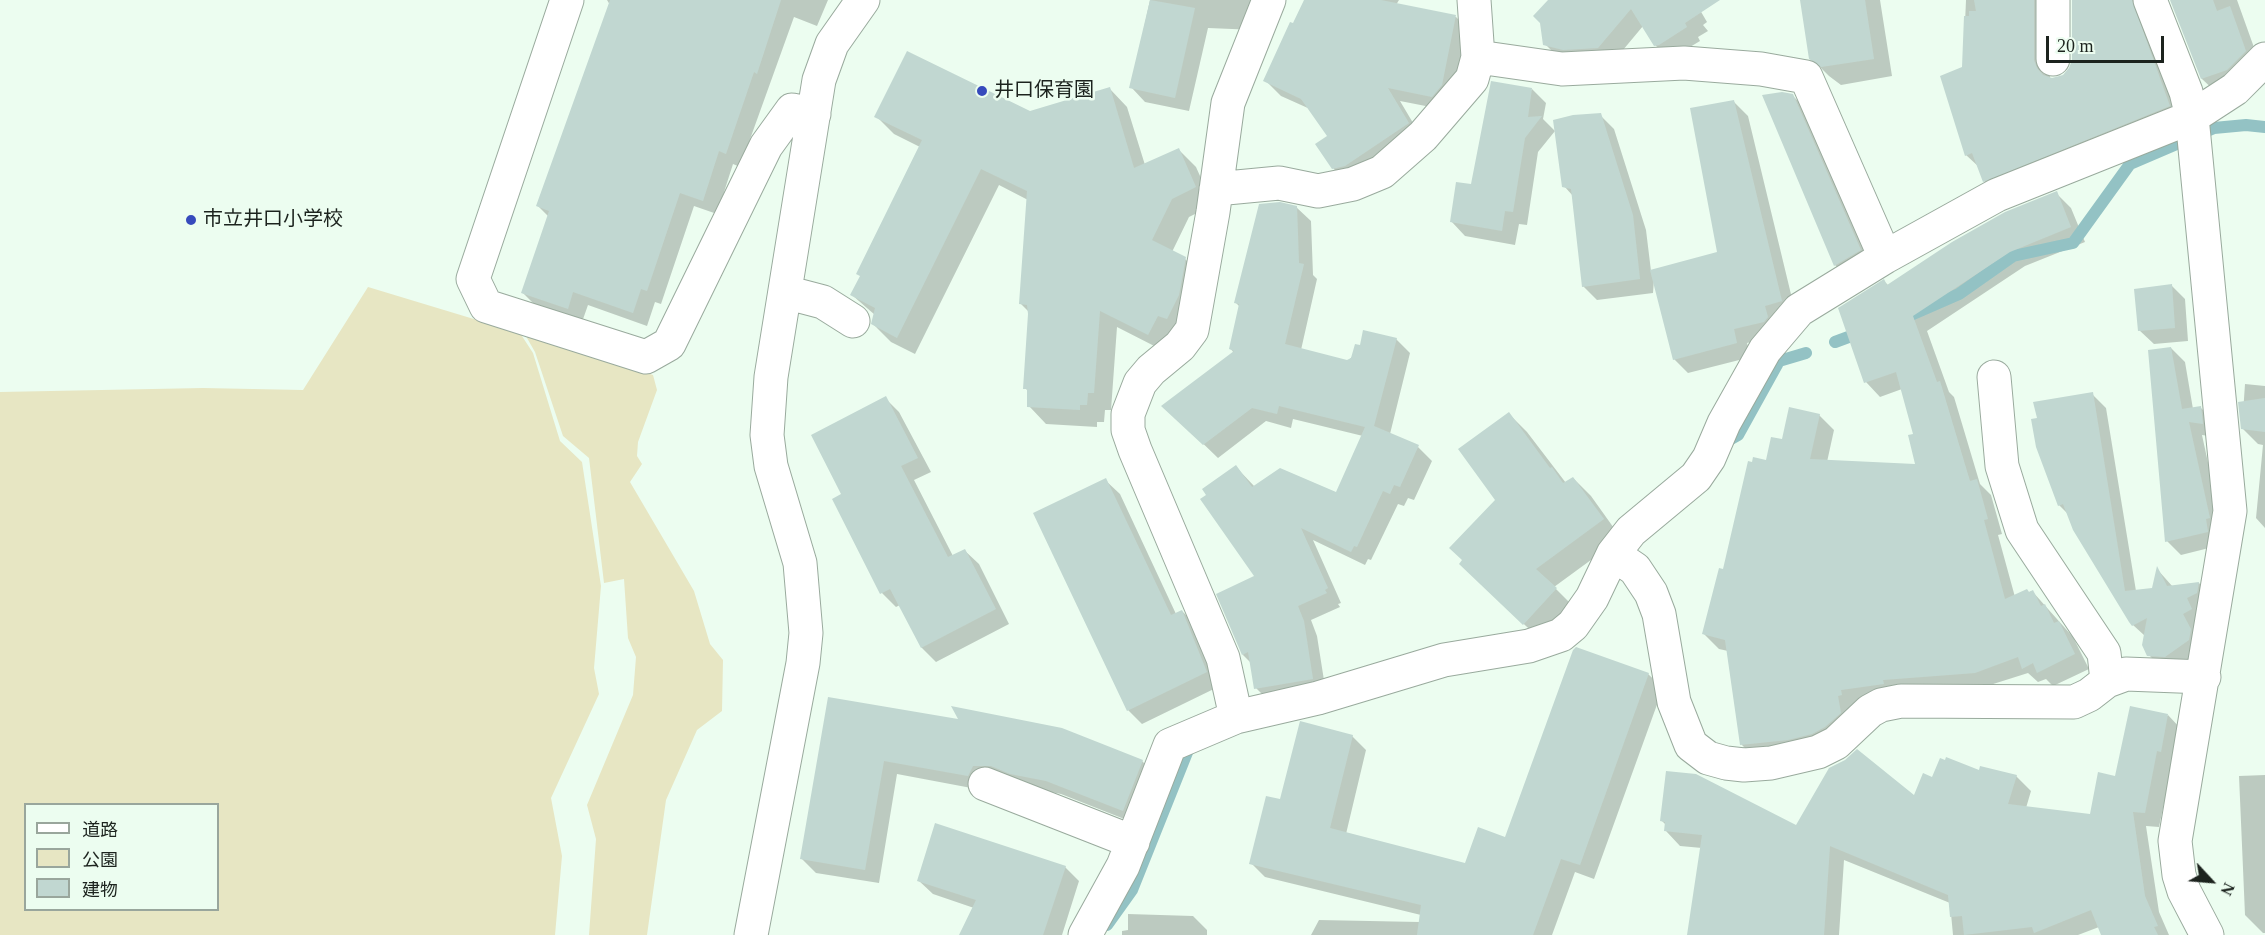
<!DOCTYPE html>
<html>
<head>
<meta charset="utf-8">
<style>
  body { margin:0 }
  #map { position:relative; width:2265px; height:935px; overflow:hidden; background:#ecfdf0; font-family:"Times New Roman","Noto Sans JP",serif }
  canvas { display:block }
  .legend { position:absolute; left:24px; top:803px; width:195px; height:108px; box-sizing:border-box; background:#ecfdf0; border:2px solid #99a69c; margin:0; padding:8px 10px; list-style:none; font-size:18px; color:#1c231e }
  .legend li { display:flex; align-items:center; gap:12px; height:30px }
  .legend b { width:30px; border:2px solid #99a69c }
  .north { position:absolute; left:2181px; top:851px; width:60px; height:60px; -webkit-text-stroke:4px #ecfdf0; paint-order:stroke; rotate:116deg; font-size:16px; font-weight:700; line-height:24px; text-align:center; color:#1c231e }
  .north::after { content:''; display:block; margin:auto; width:21px; height:27px; background:#1c231e; clip-path:polygon(50% 0,100% 100%,50% 72%,0 100%) }
  .scale { position:absolute; left:2046px; top:36px; width:118px; height:27px; box-sizing:border-box; border:3px solid #1c231e; border-top:0; padding-left:8px; font-size:18px; line-height:21px; white-space:nowrap; color:#1c231e; -webkit-text-stroke:4px #ecfdf0; paint-order:stroke }
</style>
</head>
<body>
<div id="map">
<canvas width="2265" height="935"></canvas>
<ul class="legend">
<li><b style="height:8px;background:#fff"></b>道路</li>
<li><b style="height:16px;background:#e7e6c3"></b>公園</li>
<li><b style="height:16px;background:#c1d7d1"></b>建物</li>
</ul>
<div class="north">N</div>
<div class="scale">20 m</div>
</div>
<script>
const context = document.querySelector('canvas').getContext('2d');
context.lineJoin = 'round';
function paint(path, color) { context.fillStyle = color; context.fill(path, 'evenodd'); }
const shape = rows => new Path2D(rows.map(r => 'M' + r).join(''));
function stroke(path, color, width, dash) { context.strokeStyle = color; context.lineWidth = width; context.lineCap = dash ? 'butt' : 'round'; context.setLineDash(dash || []); context.stroke(path); }
function drawText(font, color, halo, rows, align = 'center') {
  context.font = font + ' "Times New Roman","Noto Sans JP",serif'; context.lineWidth = 5; context.setLineDash([]); context.textBaseline = 'middle'; context.strokeStyle = halo; context.fillStyle = color; for (const [text, x, y, turn = 0] of rows) {
    context.save(); context.translate(x, y); context.rotate((+turn || 0) * Math.PI / 180); context.textAlign = isNaN(turn) ? turn : align; if (halo) context.strokeText(text, 0, 0); context.fillText(text, 0, 0); context.restore();
  }
}
paint(shape([
  [368,287,520,333,533,353,560,441,582,462,601,586,594,668,599,694,551,798,562,856,555,935,0,935,0,392,203,388,303,390],
  [26,804,218,804,218,910,26,910],
  [523,331,653,375,657,390,638,442,637,456,642,464,630,482,694,591,710,644,723,660,722,711,697,730,666,800,647,935,589,935,596,839,587,805,633,695,636,657,628,638,624,579,604,583,589,458,563,436,535,352]
]), '#e7e6c3');
paint(shape([
  [607,0,828,0,817,26,794,17,740,167,733,164,717,214,694,206,661,304,655,302,647,326,588,305,582,322,537,307,523,293,549,217,538,206,610,5],
  [1150,0,1261,0,1256,30,1208,28,1189,111,1145,102,1131,87],
  [1306,0,1399,0,1396,5,1456,17,1470,31,1446,110,1400,101,1422,138,1347,183,1333,168,1329,137,1310,109,1281,96,1267,82],
  [1550,0,1702,0,1700,10,1707,22,1703,25,1708,31,1698,37,1700,41,1670,59,1655,45,1643,26,1613,62,1562,61,1545,44],
  [1801,0,1880,0,1892,76,1841,85,1829,76,1811,58],
  [1966,0,2059,0,2049,17,2050,79,2064,76,2071,69,2073,59,2073,0,2156,0,2185,122,2000,197,1984,181,1979,167,1966,155,1963,69],
  [2172,0,2237,0,2261,67,2218,94,2202,79],
  [1110,89,1127,107,1145,165,1178,149,1196,167,1213,205,1189,217,1172,252,1185,259,1203,277,1166,352,1117,327,1111,410,1105,410,1104,422,1097,422,1097,427,1046,424,1029,406,1029,392,1025,388,1029,312,1021,304,1028,200,999,185,915,354,891,342,873,324,875,315,852,295,920,147,894,134,876,116,1030,113],
  [1532,89,1546,103,1543,119,1555,131,1538,152,1527,225,1519,224,1515,245,1465,236,1451,221],
  [1792,95,1807,110,1874,264,1849,279,1835,265,1764,97],
  [1734,102,1748,116,1796,315,1779,336,1747,343,1751,357,1688,373,1674,359,1654,279,1653,293,1597,300,1583,286,1573,196,1564,186,1600,115,1614,129,1646,230,1651,271,1718,253],
  [2056,193,2071,208,2085,242,2025,266,1927,331,1949,392,1954,397,1980,484,1991,495,2002,534,1998,535,2015,597,2032,591,2073,637,2089,669,2053,686,2046,679,2038,682,2028,673,1756,759,1741,744,1728,651,1719,649,1704,634,1724,571,1767,462,1819,415,1834,430,1827,462,1917,466,1915,435,1902,389,1880,397,1866,382,1840,309,1884,281,1889,286],
  [1296,207,1311,221,1313,275,1317,279,1301,350,1348,361,1361,347,1396,339,1410,353,1390,434,1418,447,1432,461,1414,500,1408,498,1404,506,1398,504,1371,560,1368,559,1365,565,1313,540,1341,603,1338,604,1340,607,1311,620,1317,636,1326,693,1270,702,1256,688,1251,663,1243,655,1257,576,1236,467,1255,487,1337,494,1363,436,1293,419,1291,428,1266,421,1218,458,1164,406,1234,353,1230,348,1240,307,1236,303],
  [2171,285,2185,299,2188,341,2154,344,2139,330],
  [2171,348,2185,362,2193,409,2201,408,2215,422,2216,437,2202,435,2223,532,2221,545,2181,555,2167,541],
  [2245,384,2265,386,2265,528,2256,518,2263,445,2258,444,2242,428],
  [2092,394,2106,408,2136,591,2154,589,2157,569,2173,587,2199,583,2212,597,2204,644,2179,670,2163,669,2149,655,2145,636,2133,625,2069,515,2059,505],
  [885,398,899,412,931,472,914,480,953,556,964,550,979,564,1009,624,936,662,922,648,900,605,896,607,882,593,843,495],
  [1509,414,1527,432,1566,483,1573,478,1591,496,1621,538,1554,587,1574,607,1542,641,1479,582,1497,500],
  [1105,480,1120,494,1176,614,1182,611,1196,625,1220,686,1142,724,1128,710],
  [1648,674,1663,688,1594,879,1575,872,1552,935,1311,935,1319,920,1420,922,1421,915,1265,877,1251,863,1281,801,1352,736,1366,750,1346,834,1466,865,1506,839],
  [829,699,1142,761,1156,775,1137,824,1061,794,1026,787,982,790,897,774,879,883,816,873,802,859],
  [2168,715,2182,730,2172,765,2159,827,2146,826,2159,912,2169,935,2103,935,2099,927,2078,935,1953,935,1950,903,1844,860,1839,935,1689,935,1702,848,1680,846,1666,831,1666,825,1662,821,1797,827,1915,797,1933,779,1980,772,2016,776,2031,791,2026,808,2091,815,2116,777],
  [2265,775,2265,933,2263,933,2245,915,2239,776],
  [1065,867,1079,881,1062,935,961,935,974,908,933,894,918,880],
  [1128,914,1193,916,1207,930,1207,935,1122,935,1122,931,1128,930]
]), '#0003');
stroke(shape([
  [1904,318,1959,294,2013,256,2073,243,2130,164,2214,128,2246,125,2265,127],
  [1835,342,1862,332],
  [1729,440,1738,435,1779,361,1806,353],
  [1107,925,1132,890,1188,750]
]), '#93c2c4', 12);
paint(shape([
  [610,0,781,0,757,74,754,72,726,154,719,151,703,201,680,193,647,291,641,289,633,313,573,292,568,309,521,293,549,211,536,206],
  [1150,0,1195,8,1175,98,1129,88],
  [1304,0,1381,0,1456,15,1442,85,1432,97,1388,88,1409,123,1345,166,1332,169,1315,144,1327,136,1301,99,1263,81,1290,22,1293,23],
  [1548,0,1720,0,1685,23,1687,27,1659,45,1654,46,1631,9,1598,48,1563,50,1543,45,1540,23,1533,16],
  [1800,0,1865,0,1874,59,1821,67,1809,59],
  [1974,0,2034,0,2034,60,2037,68,2043,75,2052,78,2063,75,2069,68,2072,60,2072,0,2132,0,2170,106,1983,182,1972,153,1965,156,1940,76,1962,67,1964,16,1969,16,1969,11,1976,11],
  [2170,0,2213,0,2217,11,2230,6,2246,51,2227,70,2201,79],
  [907,51,1030,111,1110,87,1134,168,1179,148,1196,187,1172,199,1152,240,1186,257,1179,295,1167,319,1158,316,1148,335,1100,311,1094,393,1088,393,1087,405,1080,405,1080,410,1027,407,1027,389,1023,389,1028,314,1027,305,1019,304,1027,191,981,169,897,338,871,324,875,308,850,295,860,276,856,274,922,140,874,117],
  [1491,81,1532,88,1528,117,1542,116,1525,138,1513,212,1505,211,1502,231,1450,222,1456,182,1471,184],
  [1782,92,1793,94,1861,250,1834,266,1762,95],
  [1734,100,1782,301,1765,306,1768,317,1764,322,1734,329,1737,343,1673,360,1650,270,1717,252,1690,108],
  [1601,113,1633,215,1640,279,1582,287,1571,189,1562,187,1553,120,1573,115],
  [2057,191,2071,227,2010,252,1913,316,1937,382,1940,381,1970,481,1977,479,1988,519,1984,520,2005,599,2027,589,2029,592,2033,590,2041,606,2045,604,2054,623,2059,621,2075,654,2037,673,2033,663,2022,669,2018,657,1975,673,1883,680,1884,684,1841,690,1842,695,1838,696,1841,713,1825,727,1812,734,1788,740,1740,745,1725,640,1702,634,1719,568,1723,569,1748,461,1752,462,1753,457,1766,460,1771,437,1782,439,1789,407,1820,414,1810,459,1915,464,1908,435,1913,434,1896,372,1864,383,1838,308,1884,279,1887,285,1952,242,2005,212],
  [1280,202,1297,206,1299,263,1304,264,1285,344,1347,360,1351,358,1355,344,1360,345,1363,330,1397,338,1374,426,1419,445,1400,487,1394,485,1390,494,1383,491,1357,547,1354,546,1351,552,1301,528,1328,588,1325,590,1327,593,1298,606,1304,621,1313,679,1254,689,1248,652,1242,655,1216,594,1254,576,1200,499,1206,495,1202,489,1236,465,1252,487,1280,468,1336,492,1365,427,1279,406,1277,414,1252,408,1203,445,1161,406,1234,351,1229,349,1239,304,1234,303,1259,204],
  [2172,284,2175,328,2138,331,2134,289],
  [2171,347,2182,409,2201,406,2203,424,2189,422,2210,518,2206,519,2208,532,2165,542,2148,350],
  [2093,392,2125,591,2152,588,2157,566,2167,586,2199,582,2197,593,2187,598,2192,609,2183,614,2191,629,2189,640,2165,657,2147,656,2142,645,2147,618,2132,626,2129,622,2073,530,2063,504,2058,506,2036,447,2031,419,2037,418,2033,402],
  [886,396,918,458,901,466,948,557,965,549,996,609,921,648,890,589,880,594,832,499,841,494,811,435],
  [2265,398,2265,432,2241,429,2238,402],
  [1509,412,1550,468,1552,467,1563,483,1573,477,1604,519,1536,569,1557,588,1523,625,1459,564,1462,560,1449,548,1495,500,1458,449],
  [1106,478,1171,615,1182,610,1207,672,1127,711,1033,513],
  [1576,647,1649,673,1580,865,1561,859,1533,935,1417,935,1421,905,1249,864,1266,796,1280,799,1300,721,1353,735,1330,828,1465,863,1478,827,1505,837,1573,650],
  [828,697,958,719,951,706,1062,728,1143,760,1123,811,1046,781,1010,774,991,766,973,766,968,776,884,761,865,870,800,859],
  [2130,706,2168,714,2161,752,2157,751,2145,813,2133,812,2145,896,2158,926,2154,927,2158,935,2101,935,2091,910,2034,933,2032,927,1964,935,1962,916,1950,917,1948,895,1830,846,1824,935,1687,935,1702,835,1664,831,1665,822,1660,821,1666,771,1696,774,1796,825,1829,768,1845,760,1857,749,1914,795,1923,773,1932,777,1940,758,1945,760,1946,757,1979,770,1980,766,2017,775,2008,804,2090,814,2098,772,2115,776],
  [935,823,1066,866,1043,935,959,935,976,900,917,881]
]), '#c1d7d1');
const minor = shape([
  [567,0,473,279,486,306,646,357,669,344,766,146,792,110,814,114],
  [2150,0,2186,92,2192,117,2230,511,2175,841,2179,875,2184,891,2207,935],
  [1478,57,1562,69,1684,63,1761,69,1806,77,1885,257],
  [2053,59,2053,0],
  [1216,189,1279,183,1318,191,1353,184,1382,172,1423,136,1472,79,1478,57,1474,0],
  [785,292,823,302,853,321],
  [1994,377,2002,466,2022,530,2104,653,2107,681],
  [1613,554,1635,569,1651,593,1659,614,1674,702,1691,745,1708,758,1726,763,1744,765,1771,763,1818,752,1836,743,1870,711,1881,705,1901,701,2074,702,2089,695,2107,681,2126,674,2204,677],
  [1236,717,1223,658,1135,450,1128,430,1128,414,1140,383,1151,370,1180,346,1192,330,1213,212,1228,103,1269,0],
  [985,784,1133,842],
  [751,935,803,663,806,633,800,563,771,466,767,435,771,377,819,80,832,44,863,0],
  [1085,935,1123,866,1170,745,1236,717,1318,698,1444,660,1529,646,1561,635,1573,625,1592,598,1613,554,1631,531,1696,477,1709,458,1724,423,1765,350,1799,310,1885,257,1997,195,2192,117,2235,89,2265,59]
]);
stroke(minor, '#99aa9d', 35);
stroke(minor, '#fff', 33);
for (const [x, y, r, color] of [
  [982,91,6,"#364abc"],
  [191,220,6,"#364abc"]
]) { const dot = new Path2D(); dot.arc(x, y, r, 0, 2 * Math.PI); context.fillStyle = color; context.fill(dot); stroke(dot, '#ecfdf0', 2); }
drawText('20px', '#1c231e', '#ecfdf0', [
  ["井口保育園",994,91],
  ["市立井口小学校",203,220]
], 'left');
</script>
</body>
</html>
